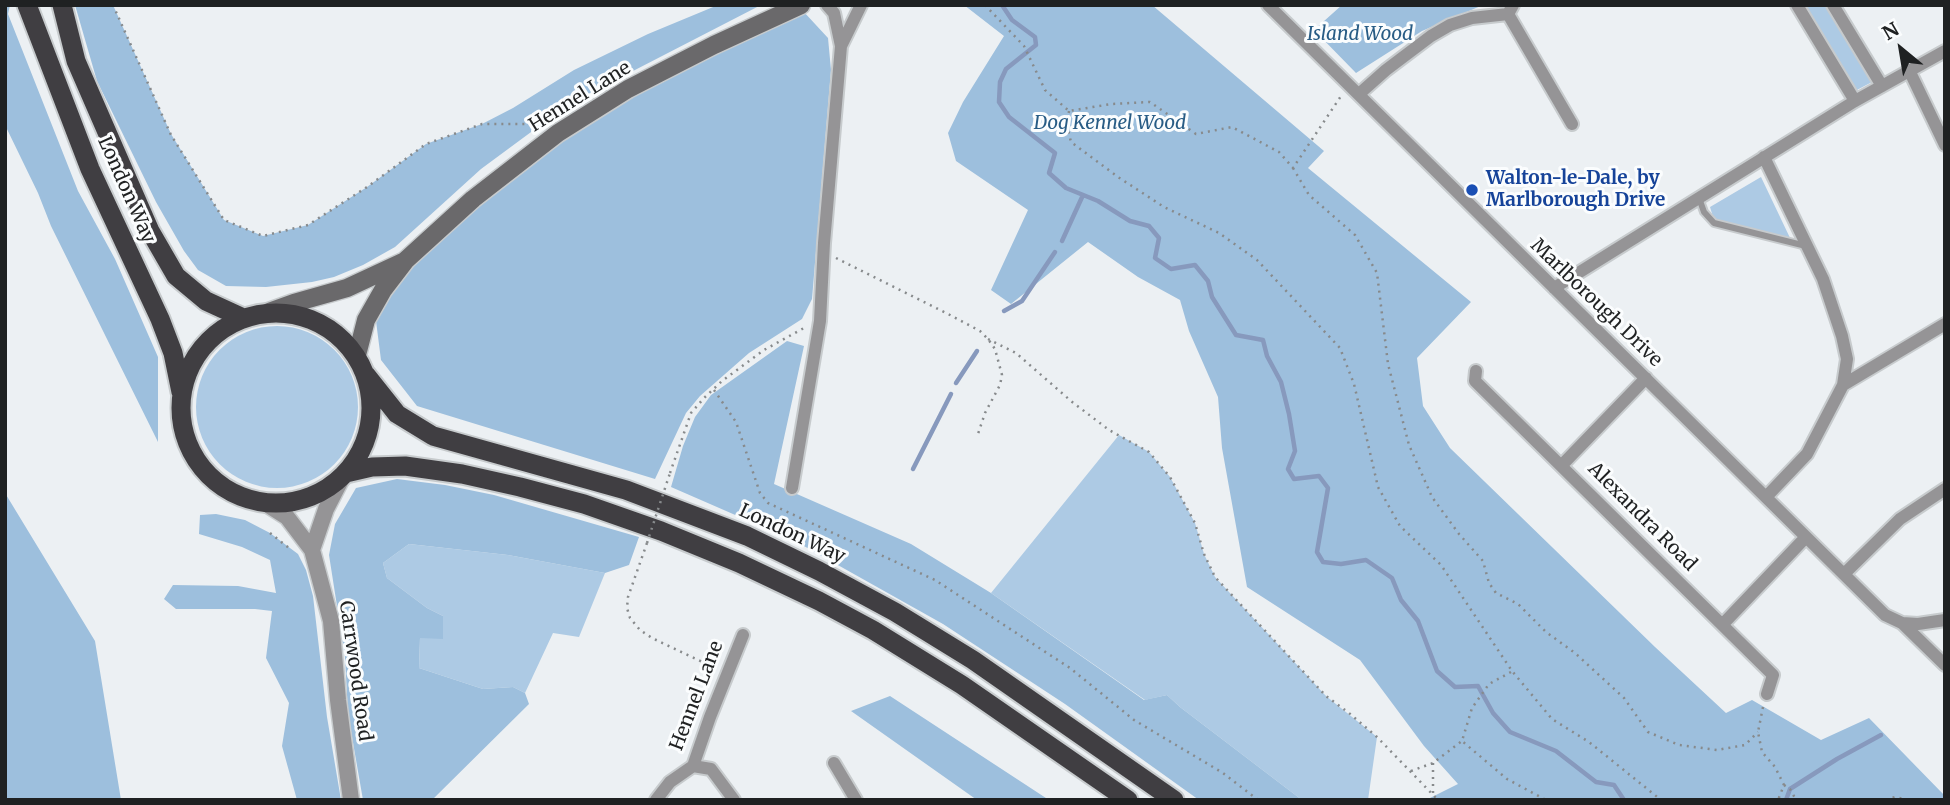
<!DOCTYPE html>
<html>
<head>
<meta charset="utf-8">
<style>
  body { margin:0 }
  #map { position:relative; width:1950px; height:805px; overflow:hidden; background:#ecf0f3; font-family:Merriweather,serif }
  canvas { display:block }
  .frame { position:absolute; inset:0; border:7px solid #1f2122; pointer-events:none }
  .north { position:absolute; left:1866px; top:14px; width:70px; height:70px; -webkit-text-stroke:5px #fbfdfe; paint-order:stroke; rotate:330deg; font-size:19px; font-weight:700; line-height:28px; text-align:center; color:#1f2122 }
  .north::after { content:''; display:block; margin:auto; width:24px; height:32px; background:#1f2122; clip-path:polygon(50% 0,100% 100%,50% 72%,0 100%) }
</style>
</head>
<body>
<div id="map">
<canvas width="1950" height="805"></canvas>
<div class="frame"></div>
<div class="north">N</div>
</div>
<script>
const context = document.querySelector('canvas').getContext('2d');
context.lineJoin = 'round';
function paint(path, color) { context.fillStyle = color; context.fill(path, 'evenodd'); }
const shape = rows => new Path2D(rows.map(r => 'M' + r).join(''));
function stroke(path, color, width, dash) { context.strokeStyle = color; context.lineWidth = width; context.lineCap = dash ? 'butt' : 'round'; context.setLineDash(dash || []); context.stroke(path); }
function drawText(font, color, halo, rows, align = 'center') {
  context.font = font + ' Merriweather,serif'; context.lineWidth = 6; context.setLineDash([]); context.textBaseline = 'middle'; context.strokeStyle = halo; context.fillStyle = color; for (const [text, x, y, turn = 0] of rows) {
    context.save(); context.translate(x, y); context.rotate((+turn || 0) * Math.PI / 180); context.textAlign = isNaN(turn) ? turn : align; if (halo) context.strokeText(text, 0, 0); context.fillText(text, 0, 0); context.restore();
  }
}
paint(shape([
  [1804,5,1825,5,1872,82,1855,91],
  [1761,177,1791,240,1714,220,1710,207],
  '196 407a81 81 0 1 1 162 0a81 81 0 1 1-162 0Z',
  [1119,435,1149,452,1170,477,1195,523,1204,554,1215,577,1326,696,1377,737,1368,800,1302,800,1180,707,1167,695,1145,700,991,593],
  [409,544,508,555,605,573,579,637,553,633,525,693,513,687,483,689,419,668,420,638,443,616,427,608,387,578,383,563]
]), '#adcae4');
paint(shape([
  [5,5,10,5,8,14,78,191,115,259,158,357,158,442,51,226,38,193,5,125],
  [75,5,113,5,171,134,224,220,263,236,308,225,367,187,426,144,482,124,513,108,574,70,648,34,718,5,761,5,569,104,481,169,395,247,363,265,334,277,312,282,266,287,226,286,198,270,184,251,156,202,97,81],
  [964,5,1152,5,1324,151,1308,168,1471,302,1417,358,1423,406,1450,448,1655,647,1726,713,1752,700,1821,740,1869,718,1945,796,1945,800,1426,800,1458,784,1424,746,1360,660,1247,587,1222,448,1218,397,1189,331,1180,300,1138,277,1088,242,1011,304,991,290,1028,210,956,161,948,133,963,102,1004,36],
  [1342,5,1483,5,1422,31,1356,73,1314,30],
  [803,11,828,38,831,70,812,299,802,319,749,353,700,396,686,413,655,479,417,406,381,360,376,321,405,273,471,209,530,161,658,80],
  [787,341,804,346,774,484,911,544,991,593,1144,700,1167,695,1180,707,1302,800,1199,800,1065,704,943,624,795,541,671,487,683,446,695,417,711,395],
  [397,479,445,485,494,495,639,537,629,565,605,573,508,555,409,544,383,563,387,578,427,608,443,616,443,639,420,638,419,668,483,689,513,687,525,693,529,704,432,800,363,800,348,714,345,657,329,555,335,524,356,488],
  [5,493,95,641,121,800,5,800],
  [216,514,245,520,270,533,298,554,306,570,313,596,327,717,341,800,297,800,282,746,289,703,266,658,272,611,255,609,176,609,164,599,173,585,238,586,276,593,270,560,242,547,199,534,200,515],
  [890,696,1049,800,977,800,851,711]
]), '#9dbfdd');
stroke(shape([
  [1002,5,1012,20,1035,37,1036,45,1006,69,1000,82,999,102,1009,117,1055,153,1049,173,1066,188,1098,201,1130,221,1149,226,1159,238,1155,258,1171,269,1195,265,1208,281,1212,297,1236,335,1263,340,1267,356,1281,382,1289,414,1295,451,1288,469,1294,479,1319,476,1328,488,1317,552,1323,562,1341,564,1366,560,1392,578,1401,600,1418,621,1437,671,1455,687,1478,686,1493,713,1510,732,1556,751,1596,782,1614,785,1624,800],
  [1062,241,1083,195],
  [1004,311,1022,301,1055,252],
  [956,383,977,351],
  [913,469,951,394],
  [1786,800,1790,789,1837,759,1881,735]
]), '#8799bd', 4.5);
const service = shape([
  [1699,198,1704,212,1714,223,1806,246]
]);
const minor = shape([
  [1268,5,1885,615,1902,623,1945,665],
  [1797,5,1855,101],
  [1833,5,1882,86],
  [1508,14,1572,124],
  [841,46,861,5],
  [1909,70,1945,145],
  [1359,94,1386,70,1431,36,1450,25,1472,18,1508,14,1513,5],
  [1764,157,1823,279,1842,336,1847,359,1843,385,1807,454,1767,496],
  [1554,288,1855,101,1945,51],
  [1476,371,1475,381,1773,675,1767,694],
  [1843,385,1945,324],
  [1562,465,1646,378],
  [792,488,820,321,824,243,841,46,834,13,827,5],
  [1845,573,1900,519,1945,489],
  [1902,623,1918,624,1945,620],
  [1723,624,1806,537],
  [834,763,856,800],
  [693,766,711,769,734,800],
  [656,800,670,782,693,766,710,717,743,635]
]);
const tertiary = shape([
  [265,503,287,517,312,550,331,621,338,700,351,800],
  [312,550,326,509,343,476]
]);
const secondary = shape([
  [269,312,294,303,347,288,403,262],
  [357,355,366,320,383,290,406,260,473,199,558,133,628,89,714,45,801,5]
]);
const trunk = shape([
  [27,5,90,169,160,319,173,353,181,392],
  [62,5,76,61,150,231,176,276,206,301,243,318],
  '181 408a95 95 0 1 1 190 0a95 95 0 1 1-190 0Z',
  [366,375,397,414,433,436,626,490,747,536,819,571,895,612,973,660,1174,800],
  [346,473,372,467,405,466,462,474,520,487,584,504,661,531,739,563,819,601,873,630,962,685,1128,800]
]);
stroke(service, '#c7cbcd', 10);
stroke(minor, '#c7cbcd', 16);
stroke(tertiary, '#c7cbcd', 19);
stroke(secondary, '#c7cbcd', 21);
stroke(trunk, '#c7cbcd', 23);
stroke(shape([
  [113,5,171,135,224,220,263,236,308,225,367,187,426,144,482,124,527,124,540,128],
  [985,5,1024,46,1045,90,1069,111,1111,104,1150,102,1196,134,1232,127,1279,152,1293,168,1341,96],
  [1069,111,1067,126,1071,142,1118,177,1164,207,1219,233,1257,260,1340,348,1354,384,1378,487,1400,526,1441,565,1512,671,1552,719,1589,742,1661,800],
  [1293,168,1309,195,1355,235,1377,273,1388,364,1409,445,1432,497,1459,534,1483,561,1489,583,1496,593,1518,604,1546,632,1575,653,1624,698,1648,732,1679,745,1717,750,1745,745,1758,732],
  [836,258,950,315,980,331,988,339,995,349,1002,375,1000,385,985,413,978,434],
  [988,339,1016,353,1071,401,1109,430,1149,452,1170,477,1195,523,1204,554,1215,577,1326,696,1349,713,1377,737,1438,800],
  [714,390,736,422,760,493,768,503,935,580,1070,668,1134,720,1223,773,1258,800],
  [670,473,691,413,704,398,722,381,764,350,804,328],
  [270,533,289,548],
  [647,543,628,597,627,608,630,618,640,630,652,638,715,668],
  [1511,672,1489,684,1472,708,1462,741,1507,779,1546,800],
  [1763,707,1758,732,1762,752,1775,767,1784,785,1778,800],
  [1433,763,1433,794],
  [1411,771,1433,763,1462,741],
  [1784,785,1790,789,1796,800],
  [1886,800,1895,797,1909,800]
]), '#878a8c', 2.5, [2, 5]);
stroke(service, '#959496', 6);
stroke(minor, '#959496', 12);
stroke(tertiary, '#959496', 16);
stroke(secondary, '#6a696b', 18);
stroke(trunk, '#403e42', 19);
stroke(shape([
  [647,543,670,473]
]), '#878a8c', 2.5, [2, 5]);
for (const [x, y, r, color] of [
  [1472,190,7,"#1a4fb4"]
]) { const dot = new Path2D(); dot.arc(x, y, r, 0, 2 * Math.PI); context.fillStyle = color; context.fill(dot); stroke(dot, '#fbfdfe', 2.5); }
drawText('italic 19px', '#285c85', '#fbfdfe', [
  ["Island Wood",1360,35],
  ["Dog Kennel Wood",1110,124]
]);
drawText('19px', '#1f2122', '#fbfdfe', [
  ["Hennel Lane",580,97,-32],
  ["London Way",126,190,66],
  ["Marlborough Drive",1596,303,44],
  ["Alexandra Road",1642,517,45],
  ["London Way",792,534,25],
  ["Carrwood Road",355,671,82],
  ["Hennel Lane",697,696,-69]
]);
drawText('bold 19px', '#164399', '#fbfdfe', [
  ["Walton-le-Dale, by",1486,179],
  ["Marlborough Drive",1486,201]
], 'left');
</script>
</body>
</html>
